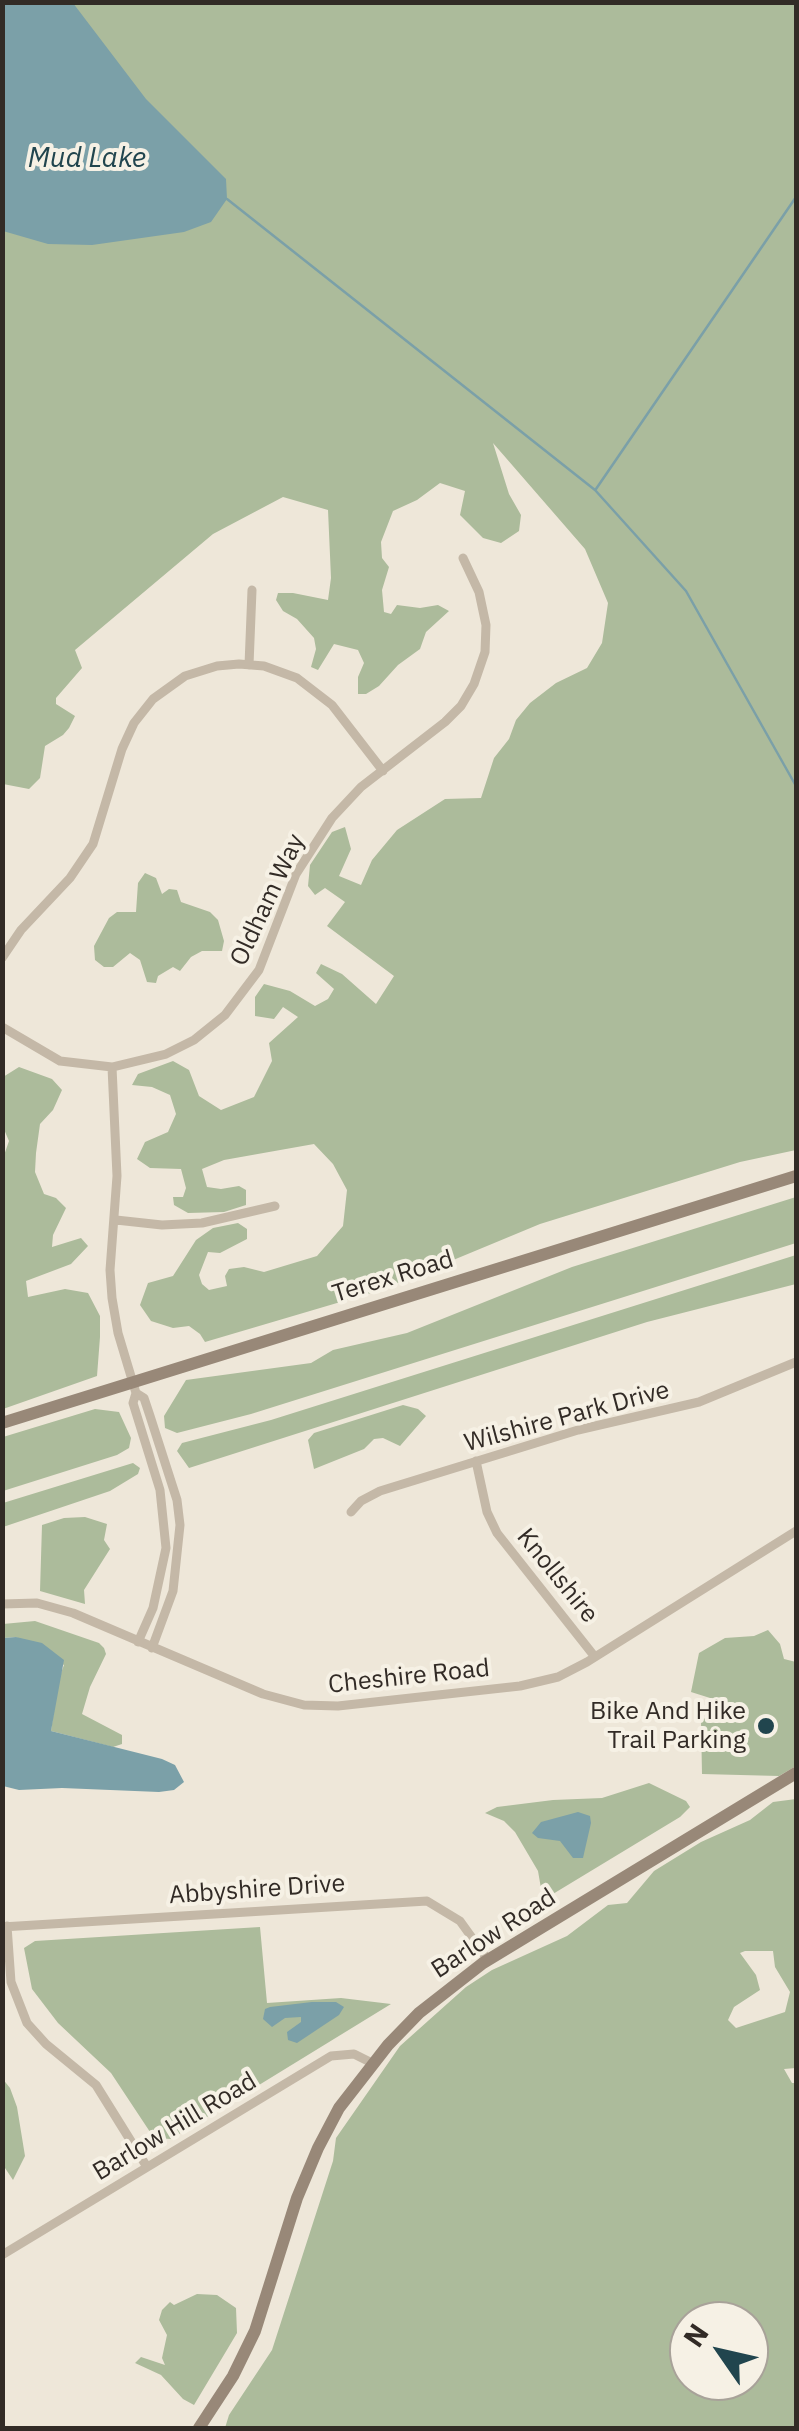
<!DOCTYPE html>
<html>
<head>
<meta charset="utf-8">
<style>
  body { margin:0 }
  #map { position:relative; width:799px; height:2431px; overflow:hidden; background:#eee7d9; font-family:"IBM Plex Sans",sans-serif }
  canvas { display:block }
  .frame { position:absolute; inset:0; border:5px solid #322b26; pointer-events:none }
  .north { position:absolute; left:669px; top:2301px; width:100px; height:100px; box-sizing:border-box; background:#f6f1e5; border:2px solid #a8a299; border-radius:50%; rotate:304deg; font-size:28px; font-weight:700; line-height:40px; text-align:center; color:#322b26 }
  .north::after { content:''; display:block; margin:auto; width:35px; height:45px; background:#21454e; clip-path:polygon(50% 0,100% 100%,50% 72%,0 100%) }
</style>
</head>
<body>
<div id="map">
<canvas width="799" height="2431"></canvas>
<div class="frame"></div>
<div class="north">N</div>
</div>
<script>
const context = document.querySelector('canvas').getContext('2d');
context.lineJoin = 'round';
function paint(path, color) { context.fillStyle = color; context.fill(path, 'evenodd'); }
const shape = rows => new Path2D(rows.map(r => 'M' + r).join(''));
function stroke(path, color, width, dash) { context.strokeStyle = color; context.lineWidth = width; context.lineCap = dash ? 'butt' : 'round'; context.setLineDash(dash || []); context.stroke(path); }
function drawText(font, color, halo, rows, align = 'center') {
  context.font = font + ' "IBM Plex Sans",sans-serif'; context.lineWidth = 8; context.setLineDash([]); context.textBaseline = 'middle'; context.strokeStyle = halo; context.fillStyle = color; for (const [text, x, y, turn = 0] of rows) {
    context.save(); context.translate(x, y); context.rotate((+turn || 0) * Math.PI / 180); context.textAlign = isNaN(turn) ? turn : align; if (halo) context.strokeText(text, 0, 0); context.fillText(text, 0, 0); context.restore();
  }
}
paint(shape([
  [2,3,796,3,796,1150,740,1162,540,1224,381,1290,205,1342,200,1334,189,1326,173,1328,151,1321,140,1305,148,1283,173,1276,196,1240,213,1228,238,1223,247,1229,247,1239,220,1253,208,1252,199,1275,202,1284,209,1290,227,1286,225,1276,229,1269,244,1267,264,1272,317,1256,343,1226,347,1190,333,1164,314,1144,224,1160,202,1169,207,1187,221,1189,239,1186,246,1190,246,1205,224,1212,188,1213,174,1205,173,1197,183,1197,186,1188,181,1169,150,1168,137,1159,145,1142,168,1132,176,1114,170,1095,152,1087,132,1085,138,1074,173,1061,189,1070,199,1096,221,1110,254,1097,272,1061,269,1043,298,1017,283,1007,274,1019,255,1016,255,997,264,984,290,991,315,1006,328,999,334,989,316,973,321,964,342,974,376,1004,394,976,327,926,345,902,325,888,315,895,308,886,310,865,332,832,345,827,351,849,339,876,361,885,372,860,397,830,445,799,481,798,494,758,509,739,516,720,530,703,556,683,587,668,602,643,608,603,585,549,493,443,509,494,521,515,519,531,501,543,483,538,460,515,465,491,440,483,417,500,393,511,381,542,382,558,389,567,382,590,384,612,391,614,397,605,420,608,438,605,449,611,426,632,420,649,398,665,379,686,366,694,358,694,358,677,364,663,358,650,334,644,318,670,311,667,316,649,314,638,297,619,283,611,276,600,278,593,293,593,328,600,331,578,328,510,283,497,213,534,75,650,82,668,56,698,56,704,75,716,69,728,63,735,45,746,40,778,29,789,3,784],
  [145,873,156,878,162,894,169,889,177,890,181,902,210,912,218,920,224,941,222,951,202,951,191,957,180,971,173,967,158,976,156,983,147,982,140,960,130,953,113,967,104,967,95,960,94,946,109,918,117,912,136,912,138,883],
  [19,1067,52,1079,62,1090,53,1110,40,1124,36,1153,35,1172,44,1194,56,1198,66,1208,53,1235,52,1247,81,1238,88,1246,71,1264,26,1281,28,1297,65,1289,88,1293,100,1316,100,1337,97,1376,3,1409,2,1161,9,1141,3,1127,3,1077],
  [796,1197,796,1243,251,1414,177,1433,165,1428,164,1416,186,1380,311,1363,333,1350,407,1333,572,1267],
  [796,1255,796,1284,647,1322,189,1468,177,1451,182,1443,271,1420],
  [403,1405,418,1409,426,1416,400,1446,383,1438,374,1439,364,1449,314,1469,308,1440,314,1433],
  [95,1409,119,1412,131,1438,129,1448,117,1455,3,1491,3,1437],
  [133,1463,140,1468,138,1474,110,1491,3,1527,3,1503],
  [85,1517,107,1524,104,1540,110,1549,84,1590,85,1604,40,1591,42,1525,64,1518],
  [35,1621,99,1643,104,1648,106,1654,90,1687,82,1714,122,1735,122,1744,113,1747,51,1731,58,1681,64,1665,16,1637,3,1638,3,1624],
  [768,1630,780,1644,784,1659,796,1662,796,1766,779,1776,702,1774,701,1721,726,1703,691,1692,699,1653,725,1638,754,1636],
  [649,1783,686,1801,690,1807,680,1817,543,1900,538,1871,515,1832,504,1821,485,1813,497,1807,553,1800,602,1798],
  [796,1799,796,2068,784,2069,792,2083,796,2083,796,2428,225,2428,229,2415,272,2350,333,2161,336,2138,400,2046,466,1987,492,1970,567,1936,608,1905,627,1903,654,1871,701,1842,750,1820,773,1802],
  [745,1951,773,1951,775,1967,790,1992,785,2012,736,2028,728,2020,734,2007,760,1990,756,1975,740,1953],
  [689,2321,749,2321,749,2381,689,2381],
  [260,1927,267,2003,341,1998,391,2004,171,2139,154,2138,111,2073,58,2023,32,1989,24,1948,35,1941],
  [2,2078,10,2088,17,2107,25,2156,13,2180,3,2165],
  [197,2294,217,2295,236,2308,237,2333,194,2405,183,2399,161,2375,135,2363,141,2357,165,2365,162,2358,167,2335,159,2320,162,2310,170,2302,174,2305]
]), '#acbb9b');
paint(shape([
  [2,3,73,3,146,99,226,179,227,199,211,222,184,232,92,245,48,244,3,231],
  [16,1637,42,1643,64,1660,51,1731,162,1759,175,1765,184,1782,174,1790,159,1792,62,1788,19,1790,3,1786,3,1638],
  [578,1812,590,1816,591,1823,583,1858,573,1858,560,1841,538,1838,532,1833,541,1822],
  [312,2002,336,2002,344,2007,339,2015,297,2043,288,2040,287,2032,301,2022,301,2017,285,2018,272,2027,263,2019,265,2009,270,2007]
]), '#7ba0a8');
stroke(shape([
  [227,199,595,490,686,591,796,786],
  [596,489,796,197]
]), '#7ba0a8', 2.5);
stroke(shape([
  [249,665,252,590],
  [2,958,21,930,70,878,93,844,122,749,134,723,153,699,185,676,217,666,239,664,264,666,297,678,332,705,383,771],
  [2,1027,60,1061,112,1067,166,1054,194,1040,225,1015,259,970,296,874,332,818,361,787,445,722,461,706,474,684,485,652,486,625,479,592,463,558],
  [112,1067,117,1176,110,1270,112,1298,118,1333,136,1393,133,1403,160,1490,166,1548,153,1608,138,1642],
  [116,1220,162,1225,202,1223,275,1206],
  [136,1393,144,1398,150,1416,177,1500,180,1525,173,1591,152,1648],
  [476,1461,487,1512,497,1533,595,1657],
  [351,1512,361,1501,380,1491,578,1430,699,1402,796,1362],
  [2,1604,37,1603,73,1613,263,1694,304,1705,338,1706,520,1686,558,1677,587,1662,796,1531],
  [7,1926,11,1982,27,2023,46,2044,96,2085,147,2167],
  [2,1927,427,1901,460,1921,488,1960],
  [2,2255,331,2056,354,2054,372,2063]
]), '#c4b8a7', 9);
stroke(shape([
  [2,1423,796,1176],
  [199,2428,233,2376,255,2331,297,2198,318,2148,339,2108,388,2045,419,2013,483,1963,796,1773]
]), '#988878', 12);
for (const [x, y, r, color] of [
  [766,1726,10,"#21454e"]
]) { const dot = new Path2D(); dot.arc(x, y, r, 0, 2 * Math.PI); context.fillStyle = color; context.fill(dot); stroke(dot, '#f6f1e5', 4); }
drawText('25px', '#322b26', '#f6f1e5', [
  ["Oldham Way",268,900,-65],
  ["Terex Road",393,1277,-17],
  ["Wilshire Park Drive",567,1417,-15],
  ["Knollshire",557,1576,51],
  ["Cheshire Road",409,1677,-6],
  ["Abbyshire Drive",257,1890,-4],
  ["Barlow Road",494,1934,-33],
  ["Barlow Hill Road",175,2127,-31]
]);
drawText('25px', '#322b26', '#f6f1e5', [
  ["Bike And Hike",746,1712],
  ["Trail Parking",746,1741]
], 'right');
drawText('italic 28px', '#21454e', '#f6f1e5', [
  ["Mud Lake",87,159]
]);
</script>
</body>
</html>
